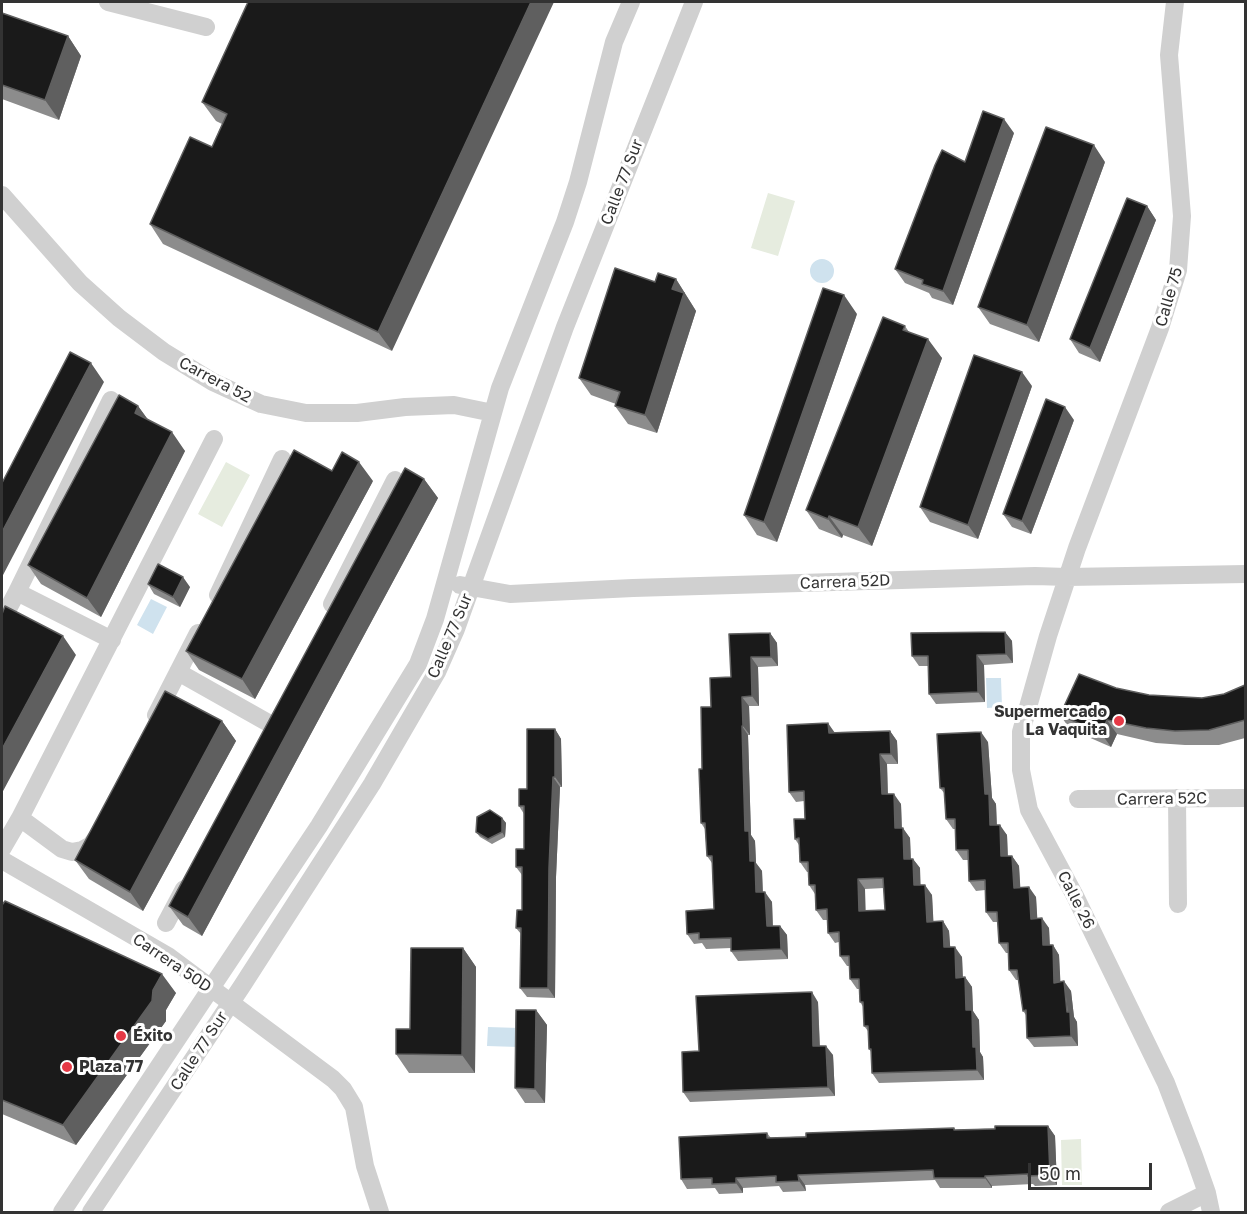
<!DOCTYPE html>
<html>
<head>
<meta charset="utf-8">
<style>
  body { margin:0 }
  #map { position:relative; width:1247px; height:1214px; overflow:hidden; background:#fff; font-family:"Golos Text",sans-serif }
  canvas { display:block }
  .frame { position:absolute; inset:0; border:3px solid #333; pointer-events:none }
  .scale { position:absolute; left:1028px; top:1163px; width:124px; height:27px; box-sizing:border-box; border:3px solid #333; border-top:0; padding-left:8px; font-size:18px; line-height:21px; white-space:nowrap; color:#333; -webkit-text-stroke:4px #fff; paint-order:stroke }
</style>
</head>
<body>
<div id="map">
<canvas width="1247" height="1214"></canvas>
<div class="frame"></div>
<div class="scale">50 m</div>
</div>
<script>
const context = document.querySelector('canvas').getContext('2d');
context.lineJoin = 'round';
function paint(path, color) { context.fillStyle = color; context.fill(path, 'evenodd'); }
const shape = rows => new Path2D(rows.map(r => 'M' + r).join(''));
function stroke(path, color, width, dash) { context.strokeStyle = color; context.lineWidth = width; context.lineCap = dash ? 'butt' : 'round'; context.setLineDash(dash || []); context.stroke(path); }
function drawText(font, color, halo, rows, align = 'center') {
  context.font = font + ' "Golos Text",sans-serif'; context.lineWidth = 6; context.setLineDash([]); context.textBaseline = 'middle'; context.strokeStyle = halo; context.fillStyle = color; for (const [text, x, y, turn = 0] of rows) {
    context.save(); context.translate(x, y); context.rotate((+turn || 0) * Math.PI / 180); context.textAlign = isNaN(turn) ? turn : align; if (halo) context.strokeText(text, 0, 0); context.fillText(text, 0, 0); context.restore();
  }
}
paint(shape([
  [768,193,795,201,778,256,751,248],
  [226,462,250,475,222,527,198,514],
  [1081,1139,1082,1185,1062,1185,1061,1140]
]), '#e6ecdf');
paint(shape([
  '810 271a12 12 0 1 1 24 0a12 12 0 1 1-24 0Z',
  [151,599,167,607,153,634,137,625],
  [986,678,1001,678,1002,707,987,708],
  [488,1027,519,1028,518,1047,487,1046]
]), '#cfe2ee');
stroke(shape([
  [108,2,206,27],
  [1175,2,1169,55,1182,216,1178,270,1160,328,1077,548,1048,636,1021,732,1021,770,1029,810,1075,896,1166,1083,1194,1156,1207,1193,1211,1212],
  [2,195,80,283,119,318,164,352,213,382,261,404,306,413,357,413,405,407,454,405,493,413],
  [460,585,510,594,633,588,1035,576,1067,577,1246,574],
  [17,592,112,640],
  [218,595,282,459],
  [332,604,395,480],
  [2,620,17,592,111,400],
  [178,672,272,725],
  [156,715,198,633],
  [1177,798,1178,904],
  [1078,799,1246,798],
  [97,837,91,845,82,850,72,852,62,849,20,818,214,439],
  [2,849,20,818],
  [2,860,168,956,333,1079,343,1089,354,1107,365,1166,380,1212],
  [166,923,184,889],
  [62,1212,319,826,418,664,435,619,500,388,565,222,578,182,614,42,631,2],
  [91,1212,242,986,372,784,437,672,456,629,565,327,694,2],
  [1169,1212,1207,1193]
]), '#d0d0d0', 18);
paint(shape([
  [248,2,392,351,163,244,150,224,212,147,222,124,216,121,202,102],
  [2,13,68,36,81,56,59,120,2,99],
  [1014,133,953,305,932,298,929,293,905,283,895,269,965,162],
  [1105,162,1039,342,990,324,978,307],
  [1147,206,1156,220,1100,362,1079,353,1070,339],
  [676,279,696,311,657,433,628,424,615,406,616,404,591,395,579,378,655,282],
  [857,314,777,542,757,535,744,515],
  [905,326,909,332,942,358,872,546,843,535,842,538,819,529,806,510],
  [1032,386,978,539,930,522,920,507],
  [138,406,148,420,185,451,101,617,41,584,28,565],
  [1074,420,1031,534,1012,527,1003,514],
  [424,479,438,498,202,936,183,925,169,906],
  [373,481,255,699,199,670,186,651],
  [148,584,190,587,180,607,154,594],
  [1005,632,1012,641,1013,663,984,665,985,702,936,704,929,694,928,666,919,666,912,656],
  [770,633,777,643,778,666,758,667,759,706,749,706,750,735,748,735,751,835,755,841,756,863,762,871,763,892,772,902,773,926,780,926,787,935,788,959,738,961,731,951,731,948,706,949,702,943,694,944,687,934,714,909,712,863,707,856,705,829,701,823,702,769,711,707,731,677],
  [1245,685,1245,738,1219,745,1185,745,1156,743,1117,734,1111,747,1070,729,1060,715,1116,688,1149,695,1202,698,1224,694],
  [222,721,236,741,143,911,89,879,75,860],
  [555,729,561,739,562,787,560,787,556,877,555,998,527,997,520,988,521,934,516,928,522,910,522,875,516,867,524,849,524,814,519,806],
  [890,731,897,741,898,764,887,764,888,794,901,804,902,828,910,838,911,859,913,859,920,868,920,885,932,895,933,921,943,921,949,931,950,947,962,957,963,977,965,977,972,987,973,1011,979,1020,980,1052,983,1057,984,1080,879,1083,872,1073,872,1053,869,1049,868,1031,864,1026,864,1008,860,1002,859,989,857,989,850,979,849,966,847,966,840,956,839,942,835,943,828,933,828,920,823,920,816,910,815,894,809,885,809,872,807,872,800,862,799,845,795,839,805,819,804,801,796,802,789,792,835,732],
  [884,888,885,910,865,911,865,889],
  [988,742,992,798,996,804,997,825,1007,835,1008,856,1012,856,1019,866,1020,888,1036,897,1037,919,1049,928,1050,945,1053,945,1059,955,1060,982,1071,991,1074,1017,1077,1022,1078,1046,1034,1047,1027,1038,1026,1015,1023,1011,1019,980,1016,980,1009,970,1008,953,1006,953,999,943,998,922,993,922,986,912,985,890,976,891,969,881,968,860,963,860,956,850,955,829,953,829,946,819,945,794,940,788],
  [502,818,506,823,505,837,492,844,480,837,476,832],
  [2,905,176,993,166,1010,166,1021,76,1145,2,1114],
  [463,948,476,967,475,1073,409,1073,396,1054],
  [818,1002,820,1046,833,1055,835,1096,690,1102,683,1092,699,1051],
  [536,1010,547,1025,545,1103,525,1103,515,1088],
  [1048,1126,1055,1136,1057,1185,1035,1186,1033,1184,992,1186,992,1188,940,1188,935,1180,805,1185,806,1191,783,1192,779,1186,743,1188,743,1193,719,1194,715,1188,687,1189,681,1179,767,1133,771,1138,954,1128,955,1130]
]), '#8c8c8c');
paint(shape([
  [531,2,554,2,392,351,378,332],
  [68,36,81,56,59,120,45,100],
  [1004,119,1014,133,953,305,943,291],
  [1094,145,1105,162,1039,342,1027,325],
  [1147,206,1156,220,1100,362,1090,348],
  [676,279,696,311,657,433,645,415,672,289],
  [844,295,857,314,777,542,764,522],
  [928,339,942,358,872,546,858,527],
  [91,363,104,382,2,577,2,532],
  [1022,372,1032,386,978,539,968,525],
  [138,406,152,425,135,413],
  [1065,407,1074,420,1031,534,1022,521],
  [172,432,185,451,101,617,87,598],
  [359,462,373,481,255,699,242,679],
  [424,479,438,498,202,936,188,917],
  [829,516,843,535,842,538,828,519],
  [183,577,190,587,180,607,173,597],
  [1005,632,1012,641,1013,663,1006,654],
  [770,633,777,643,778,666,771,657],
  [63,636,76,655,2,793,2,749],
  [977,655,984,665,985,702,978,692],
  [751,657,758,667,759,706,752,696],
  [742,697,749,706,750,735,743,726],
  [1107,720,1117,734,1111,747,1101,733],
  [222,721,236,741,143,911,130,892],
  [828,723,835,733,829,733],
  [742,726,748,735,751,835,755,841,756,863,762,871,763,902,756,892,745,831],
  [555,729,561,739,562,787,555,777],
  [890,731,897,741,898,764,891,754],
  [981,732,988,742,992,798,996,804,997,835,990,825,985,794],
  [880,754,887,764,888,804,882,794],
  [553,777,560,787,556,877,555,998,548,988,549,868],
  [894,794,901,804,902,838,895,828],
  [502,818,506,823,505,837,502,832],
  [1000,825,1007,835,1008,866,1001,856],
  [903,828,910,838,911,869,904,859],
  [1012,856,1019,866,1021,898,1014,888],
  [913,859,920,868,921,895,914,885],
  [858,879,865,889,866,921,859,911],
  [925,885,932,895,934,931,927,922],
  [1029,887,1036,897,1038,929,1031,919],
  [765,892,772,902,773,936,767,926],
  [1042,918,1049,928,1050,955,1043,945],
  [943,921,949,931,951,957,944,947],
  [780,926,787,935,788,959,781,949],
  [1053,945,1059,955,1061,992,1054,983],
  [955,947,962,957,963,987,956,978],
  [463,948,476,967,475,1073,462,1055],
  [162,974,176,993,166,1010,166,1021,76,1145,63,1125,153,990],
  [965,977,972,987,973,1011,979,1020,980,1052,983,1057,984,1080,977,1070,966,1010],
  [1064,981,1071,991,1074,1017,1077,1022,1078,1046,1071,1036],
  [812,992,818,1002,820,1056,813,1046],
  [536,1010,547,1025,545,1103,535,1089],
  [826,1046,833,1055,835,1096,828,1087],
  [1048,1126,1055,1136,1057,1185,1050,1175],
  [798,1175,805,1185,806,1191,799,1181],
  [985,1176,992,1186,992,1188,985,1178],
  [736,1178,743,1188,743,1193,736,1183]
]), '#5f5f5f');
const building = shape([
  [248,2,531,2,378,332,150,224,190,137,212,147,227,114,202,102,248,2],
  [2,13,68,36,45,100,2,85,2,13],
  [983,111,1004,119,943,291,922,284,923,280,895,269,935,165,942,150,965,162,983,111],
  [1046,127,1094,145,1027,325,978,307,1046,127],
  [1127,198,1147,206,1090,348,1070,339,1127,198],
  [615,268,655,282,658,273,676,279,672,289,684,293,645,415,615,406,620,392,579,378,615,268],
  [823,288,844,295,764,522,744,515,823,288],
  [883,317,905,326,903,330,928,339,858,527,829,516,828,519,806,510,883,317],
  [70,352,91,363,2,532,2,483,70,352],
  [974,355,1022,372,968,525,920,507,974,355],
  [119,395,138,406,135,413,172,432,87,598,28,565,119,395],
  [1046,399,1065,407,1022,521,1003,514,1046,399],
  [294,450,332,471,342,452,359,462,242,679,186,651,294,450],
  [405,468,424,479,188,917,169,906,405,468],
  [158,564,183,577,173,597,148,584,158,564],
  [5,606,63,636,2,749,2,614,5,606],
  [1005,632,1006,654,977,655,978,692,929,694,928,656,912,656,911,633,1005,632],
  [770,633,771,657,751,657,752,696,742,697,743,726,742,726,745,831,749,831,750,861,755,861,756,892,765,892,767,926,780,926,781,949,731,951,731,938,699,939,699,933,687,934,686,911,714,909,712,856,707,856,705,823,701,823,699,769,702,769,701,707,711,707,710,678,731,677,729,634,770,633],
  [1079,674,1116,688,1149,695,1202,698,1224,694,1245,685,1245,720,1209,730,1175,731,1146,728,1107,720,1101,733,1060,715,1079,674],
  [165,691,222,721,130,892,75,860,165,691],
  [828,723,829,733,890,731,891,754,880,754,882,794,894,794,895,828,903,828,904,859,913,859,914,885,925,885,927,922,943,921,944,947,955,947,956,978,965,977,966,1010,972,1010,973,1047,976,1047,977,1070,872,1073,871,1049,869,1049,868,1026,864,1026,863,1002,860,1002,859,979,850,979,849,956,840,956,839,932,828,933,827,909,816,910,815,885,809,885,808,862,800,862,799,838,795,839,794,819,805,819,804,791,789,792,787,725,828,723],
  [883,878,885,910,859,911,858,879,883,878],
  [527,729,555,729,555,777,553,777,549,868,548,988,520,988,521,928,516,928,517,910,522,910,522,867,516,867,516,849,524,849,524,806,519,806,519,789,527,789,527,729],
  [981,732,985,794,989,794,990,825,1000,825,1001,856,1012,856,1014,888,1029,887,1031,919,1042,918,1043,945,1053,945,1054,983,1064,981,1067,1012,1070,1012,1071,1036,1027,1038,1026,1010,1023,1011,1017,970,1009,970,1008,943,999,943,997,912,986,912,985,880,969,881,968,850,956,850,955,819,946,819,944,788,940,788,937,734,981,732],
  [490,810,502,818,502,832,488,839,476,832,477,817,490,810],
  [5,901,162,974,153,990,152,1001,63,1125,2,1100,2,905,5,901],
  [411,948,463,948,462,1055,396,1054,396,1029,410,1029,411,948],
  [812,992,813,1046,826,1046,828,1087,683,1092,682,1052,699,1051,696,996,812,992],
  [516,1010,536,1010,535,1089,515,1088,516,1010],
  [995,1126,1048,1126,1050,1175,1028,1176,1028,1174,985,1176,985,1178,934,1178,933,1170,798,1175,799,1181,776,1182,776,1176,736,1178,736,1183,712,1184,712,1178,681,1179,679,1137,767,1133,767,1138,806,1137,806,1133,954,1128,954,1130,995,1129,995,1126]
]);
paint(building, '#1a1a1a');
stroke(building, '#5f5f5f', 1.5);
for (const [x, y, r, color] of [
  [1119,721,6,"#e63946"],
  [121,1036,6,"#e63946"],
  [67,1067,6,"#e63946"]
]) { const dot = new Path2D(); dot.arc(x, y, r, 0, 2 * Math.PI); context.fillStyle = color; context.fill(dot); stroke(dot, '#fff', 2); }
drawText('16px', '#333', '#fff', [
  ["Calle 77 Sur",622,182,-69],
  ["Calle 75",1169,297,-74],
  ["Carrera 52",215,380,28],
  ["Carrera 52D",845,582,-2],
  ["Calle 77 Sur",450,636,-67],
  ["Carrera 52C",1162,799,-1],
  ["Calle 26",1076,900,63],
  ["Carrera 50D",172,963,34],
  ["Calle 77 Sur",199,1051,-57]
]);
drawText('bold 16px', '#333', '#fff', [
  ["Supermercado",1107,712,"right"],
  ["La Vaquita",1107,730,"right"],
  ["Éxito",133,1036],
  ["Plaza 77",79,1067]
], 'left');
</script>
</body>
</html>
